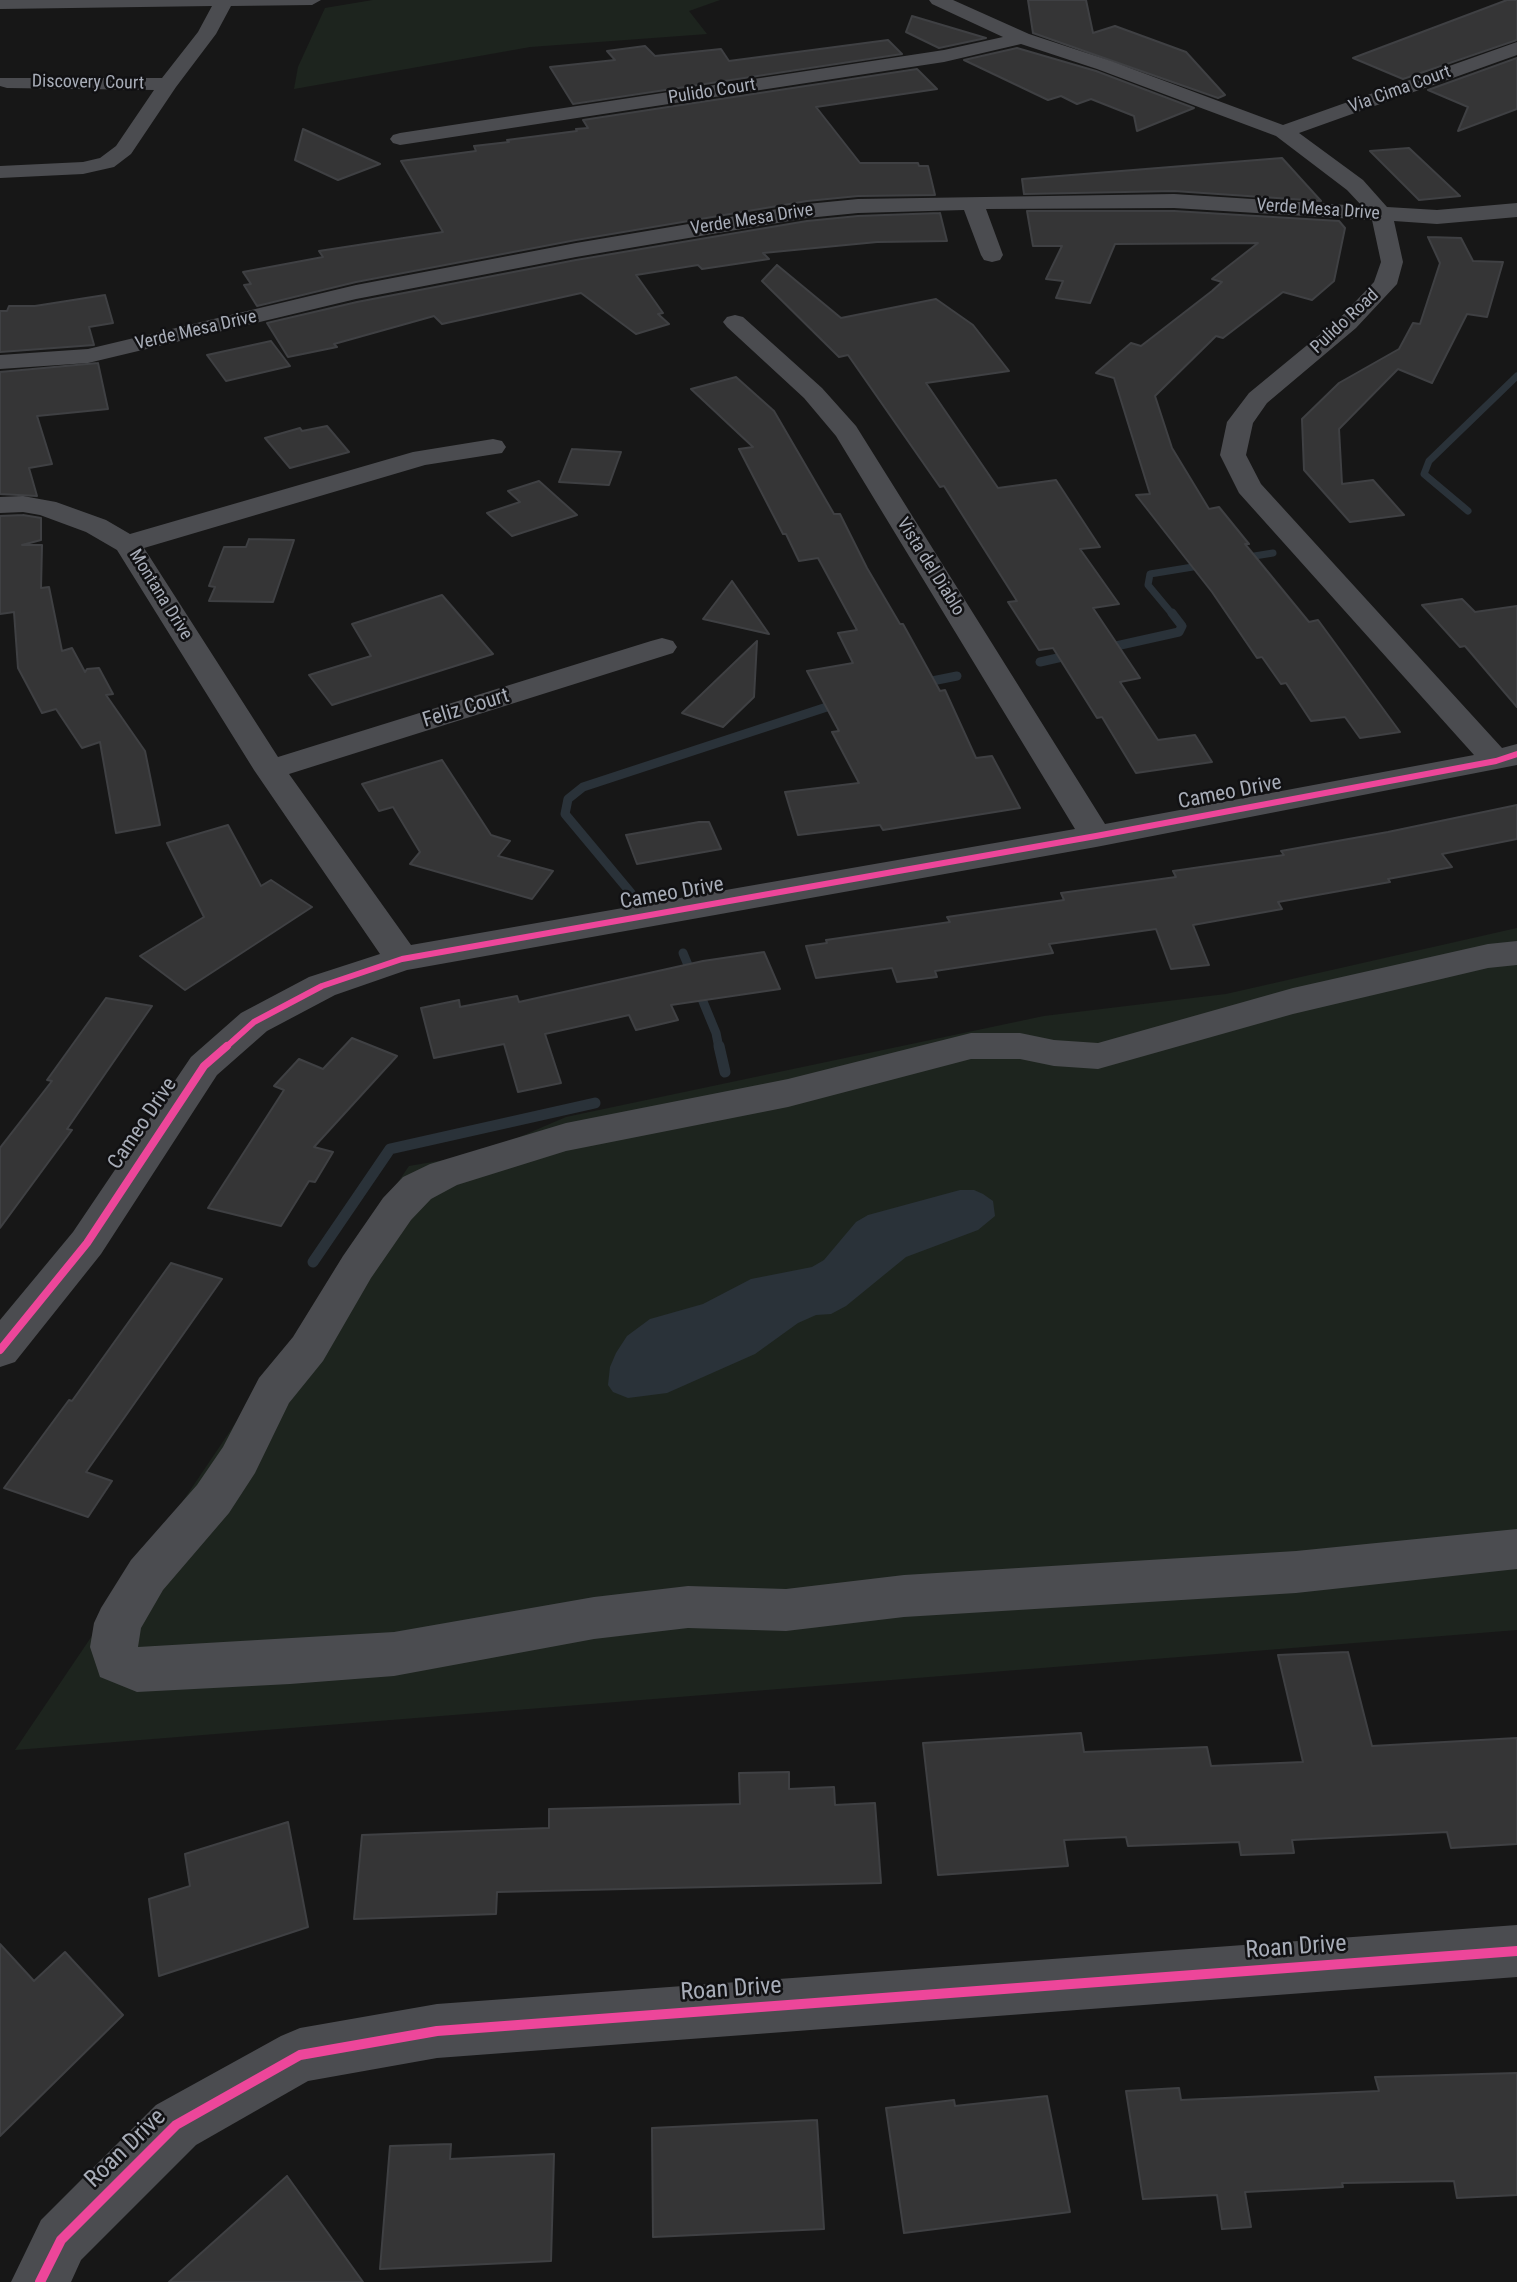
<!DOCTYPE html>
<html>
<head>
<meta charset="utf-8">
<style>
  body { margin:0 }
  canvas { display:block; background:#171717 }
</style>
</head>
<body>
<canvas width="1517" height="2282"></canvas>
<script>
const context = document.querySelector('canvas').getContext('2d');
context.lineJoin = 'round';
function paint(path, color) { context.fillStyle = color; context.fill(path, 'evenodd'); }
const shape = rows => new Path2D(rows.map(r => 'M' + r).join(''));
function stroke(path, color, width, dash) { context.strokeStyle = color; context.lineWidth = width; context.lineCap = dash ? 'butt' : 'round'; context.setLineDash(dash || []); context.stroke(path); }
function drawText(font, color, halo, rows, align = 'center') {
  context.font = font + ' "Roboto Condensed",sans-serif'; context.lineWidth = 5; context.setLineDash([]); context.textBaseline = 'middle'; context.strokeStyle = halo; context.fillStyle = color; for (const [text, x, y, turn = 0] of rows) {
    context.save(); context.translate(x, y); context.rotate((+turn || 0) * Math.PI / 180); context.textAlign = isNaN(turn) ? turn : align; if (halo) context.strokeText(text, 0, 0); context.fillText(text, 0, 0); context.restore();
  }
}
paint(shape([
  [373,0,720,0,689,11,707,34,530,47,294,89,298,67,325,8],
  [1517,928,1517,1630,15,1750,409,1166,480,1154,566,1117,1044,1016,1226,994]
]), '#1d241e');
paint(shape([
  [960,1190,974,1190,983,1194,993,1201,995,1216,978,1230,906,1257,846,1306,831,1314,816,1315,798,1323,755,1354,667,1393,628,1398,613,1392,608,1385,610,1367,616,1353,627,1336,650,1319,703,1304,751,1279,812,1267,824,1260,856,1222,868,1215]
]), '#2a3239');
stroke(shape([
  [1468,511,1424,474,1429,461,1517,376],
  [1242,558,1273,553],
  [1173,615,1148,585,1150,574,1205,565]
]), '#2a3239', 7);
stroke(shape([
  [1107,648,1179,632,1182,626,1172,613],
  [1040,662,1071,655],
  [922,683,957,676],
  [631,893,565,814,568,799,583,787,839,703],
  [683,953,716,1033,719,1048]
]), '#2a3239', 9);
stroke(shape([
  [719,1046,725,1072],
  [313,1262,390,1149,595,1103]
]), '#2a3239', 11);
const building = shape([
  [1028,0,1086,0,1093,33,1115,26,1186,52,1225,95,1218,98,1033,33,1028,0],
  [1507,0,1517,0,1517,40,1403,79,1353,58,1507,0],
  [912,16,986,38,939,48,906,32,912,16],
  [888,40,902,54,573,104,550,67,615,60,607,51,645,46,655,56,721,49,729,61,888,40],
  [1017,48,1096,71,1194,108,1137,131,1134,116,1091,99,1077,104,1061,96,1048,100,964,60,1017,48],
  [1517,58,1517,109,1458,131,1468,107,1428,90,1517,58],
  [917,69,937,89,816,107,860,163,918,163,919,166,928,166,935,195,858,196,807,201,576,240,356,282,257,306,244,285,251,284,243,272,323,257,319,251,443,232,401,161,476,151,474,146,509,142,507,140,577,131,576,129,588,128,583,120,917,69],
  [303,129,380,164,338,180,295,160,303,129],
  [1409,148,1460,196,1419,200,1370,151,1409,148],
  [1282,158,1321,201,1174,191,1024,194,1022,179,1282,158],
  [1027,211,1174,211,1339,221,1345,228,1334,281,1312,300,1283,292,1223,338,1216,336,1155,396,1172,448,1209,509,1219,507,1249,544,1245,544,1309,622,1318,620,1400,732,1360,738,1345,717,1311,721,1286,683,1281,684,1262,657,1257,658,1212,592,1136,495,1150,494,1114,378,1096,373,1131,343,1141,346,1212,291,1222,282,1212,279,1258,243,1115,244,1090,303,1056,298,1063,281,1046,279,1062,246,1033,246,1027,211],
  [940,213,947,241,877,242,763,253,769,259,702,269,698,265,636,275,663,313,658,314,669,324,636,334,581,293,442,324,434,316,334,344,337,347,288,357,267,323,357,302,576,260,807,221,858,216,940,213],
  [1428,237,1461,238,1473,261,1503,262,1487,317,1467,314,1432,383,1398,369,1339,429,1342,484,1373,480,1404,515,1350,522,1304,470,1302,419,1339,383,1399,349,1413,323,1420,324,1440,263,1428,237],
  [777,265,841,318,936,299,973,325,1009,371,926,383,998,488,1056,480,1100,547,1080,549,1119,604,1093,608,1140,678,1120,682,1158,740,1195,735,1212,762,1136,773,1102,717,1097,718,1053,648,1039,650,1008,602,1017,601,944,486,940,487,848,355,839,357,762,281,777,265],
  [105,295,113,323,89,327,94,345,0,352,0,311,7,311,9,306,35,306,105,295],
  [271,341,290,366,226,381,207,355,271,341],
  [98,363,108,409,37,416,52,464,29,468,37,496,0,494,0,372,98,363],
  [736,377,774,411,834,514,840,514,867,568,900,624,903,624,940,691,945,690,976,758,992,756,1020,808,883,830,880,825,798,835,785,792,859,783,832,732,839,731,807,671,853,663,838,633,857,630,818,558,799,561,786,534,783,534,739,449,753,447,691,389,736,377],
  [327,426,349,452,290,468,265,438,300,428,302,431,327,426],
  [572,449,621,452,609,485,559,482,572,449],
  [539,481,577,515,512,536,487,513,520,502,508,491,539,481],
  [23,515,41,518,41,540,22,545,42,545,41,588,49,587,62,651,72,648,85,672,87,669,99,668,113,694,106,695,145,751,160,825,116,833,100,742,82,748,56,709,42,713,18,668,14,612,0,614,0,516,23,515],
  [249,539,294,540,273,602,209,601,215,587,209,586,224,547,246,547,249,539],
  [732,581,769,634,703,619,732,581],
  [442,595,493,654,332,705,309,675,371,656,352,624,442,595],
  [1462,599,1475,612,1517,606,1517,707,1465,646,1460,647,1422,605,1462,599],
  [757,641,754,697,723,727,682,713,757,641],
  [442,760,491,835,510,841,498,856,553,871,532,899,410,864,420,852,393,807,379,811,362,784,442,760],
  [1517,805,1517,839,1442,854,1452,867,1388,879,1390,882,1278,902,1282,909,1193,925,1209,965,1171,969,1156,929,1049,944,1053,953,935,971,937,977,897,982,892,968,816,978,806,946,827,943,826,940,950,922,947,917,1064,900,1061,893,1176,877,1173,871,1284,855,1281,851,1388,832,1517,805],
  [699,822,709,822,721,849,637,864,626,835,699,822],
  [228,825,261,886,271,880,312,907,185,990,140,956,204,917,167,843,228,825],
  [764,952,780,989,671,1005,678,1020,636,1030,629,1015,545,1034,561,1083,518,1092,504,1044,434,1058,421,1008,459,1000,460,1007,517,996,519,1002,703,961,764,952],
  [106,998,152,1006,67,1129,72,1130,0,1228,0,1148,52,1081,47,1080,106,998],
  [352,1038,397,1056,314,1147,333,1152,315,1182,309,1181,281,1226,208,1208,284,1090,274,1086,299,1059,323,1069,352,1038],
  [171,1263,222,1279,86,1472,112,1481,88,1517,4,1488,69,1400,72,1401,171,1263],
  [1348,1652,1372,1746,1517,1738,1517,1844,1451,1848,1447,1832,1292,1840,1294,1853,1241,1855,1239,1842,1128,1846,1126,1837,1064,1840,1068,1866,938,1875,923,1743,1081,1733,1084,1752,1207,1747,1211,1766,1303,1762,1278,1655,1348,1652],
  [789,1772,789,1789,834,1787,835,1805,875,1803,881,1883,497,1892,496,1914,354,1919,362,1835,549,1828,549,1809,740,1804,739,1773,789,1772],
  [288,1822,308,1927,159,1976,149,1899,190,1886,185,1854,288,1822],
  [0,1944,34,1981,65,1952,123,2015,0,2136,0,1944],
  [1517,2073,1517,2195,1457,2198,1454,2181,1342,2183,1343,2187,1245,2192,1251,2227,1222,2229,1217,2195,1143,2199,1126,2091,1179,2088,1181,2100,1379,2091,1375,2077,1517,2073],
  [1047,2096,1070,2212,904,2233,886,2108,954,2100,955,2106,1047,2096],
  [817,2120,824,2229,653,2237,652,2128,817,2120],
  [451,2144,450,2159,554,2154,551,2261,380,2269,390,2146,451,2144],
  [287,2176,363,2282,169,2282,287,2176]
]);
paint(building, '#353536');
stroke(building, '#3f4043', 2);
paint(shape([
  [0,0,321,0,312,5,231,6,216,34,176,87,131,154,114,167,83,174,0,178,0,166,83,162,100,158,116,146,154,90,7,88,0,86,0,78,162,78,198,32,212,6,0,9,0,0],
  [929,0,953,0,1029,34,1111,61,1283,125,1517,42,1517,55,1299,133,1363,180,1387,207,1437,210,1517,203,1517,217,1437,224,1394,221,1403,262,1397,284,1356,328,1267,403,1253,423,1246,455,1261,484,1502,748,1517,744,1517,765,1096,847,407,970,335,995,267,1031,217,1075,101,1254,15,1362,0,1367,0,1320,73,1232,191,1057,241,1013,309,977,380,954,254,770,117,550,86,532,40,515,23,512,0,513,0,497,23,496,56,502,106,520,130,534,413,452,493,439,502,441,506,447,502,453,425,465,144,548,278,757,651,641,662,638,673,641,677,647,673,653,289,774,411,945,1075,829,836,436,804,398,727,327,723,322,727,317,735,315,743,317,822,388,856,426,1105,824,1474,755,1239,493,1220,455,1227,422,1249,393,1340,318,1374,282,1381,262,1372,220,1174,208,986,209,1003,255,1000,260,992,262,984,260,981,255,964,210,858,213,807,218,576,257,356,299,88,363,0,369,0,355,88,349,356,285,576,243,807,204,858,199,1174,194,1362,206,1347,190,1276,136,1097,69,1021,44,944,62,400,145,393,143,390,139,393,135,400,133,944,50,1003,37,932,4,929,0],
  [1517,941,1517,965,1488,968,1293,1014,1098,1069,1054,1066,1020,1059,971,1059,788,1107,566,1151,457,1185,431,1199,411,1220,371,1278,323,1361,289,1403,255,1473,229,1513,163,1590,141,1628,138,1647,394,1632,594,1597,688,1586,786,1589,904,1575,1296,1551,1517,1529,1517,1569,1296,1593,904,1617,786,1631,688,1628,594,1639,394,1676,290,1684,137,1692,100,1677,90,1647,94,1623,101,1608,131,1560,197,1485,223,1447,259,1378,293,1337,343,1256,383,1198,403,1177,430,1164,566,1123,788,1079,971,1033,1020,1033,1054,1040,1098,1043,1293,988,1488,944,1517,941],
  [1517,1925,1517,1977,437,2058,308,2081,196,2145,81,2260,71,2282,11,2282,41,2220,156,2105,281,2036,300,2028,437,2004,1517,1925]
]), '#4b4c50');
stroke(shape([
  [225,1048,254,1022,322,986,402,959,1096,836,1496,761,1517,754]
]), '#ed469a', 6);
stroke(shape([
  [0,1350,87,1243,204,1066,227,1046]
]), '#ed469a', 8);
stroke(shape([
  [40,2282,61,2240,176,2125,300,2055,437,2031,1517,1951]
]), '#ed469a', 10);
drawText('18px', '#a8adb8', '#111113', [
  ["Discovery Court",88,83,1],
  ["Via Cima Court",1400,90,-20],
  ["Pulido Court",712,92,-9],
  ["Verde Mesa Drive",1318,210,4],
  ["Verde Mesa Drive",752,220,-9],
  ["Pulido Road",1345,322,-43],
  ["Verde Mesa Drive",196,331,-13],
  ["Vista del Diablo",930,567,58],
  ["Montana Drive",160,595,58]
]);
drawText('21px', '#a8adb8', '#111113', [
  ["Feliz Court",466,709,-17],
  ["Cameo Drive",1230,793,-11],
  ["Cameo Drive",672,894,-10],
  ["Cameo Drive",143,1124,-56]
]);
drawText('24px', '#a8adb8', '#111113', [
  ["Roan Drive",1296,1948,-4],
  ["Roan Drive",731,1990,-4],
  ["Roan Drive",126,2149,-44]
]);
</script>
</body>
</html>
